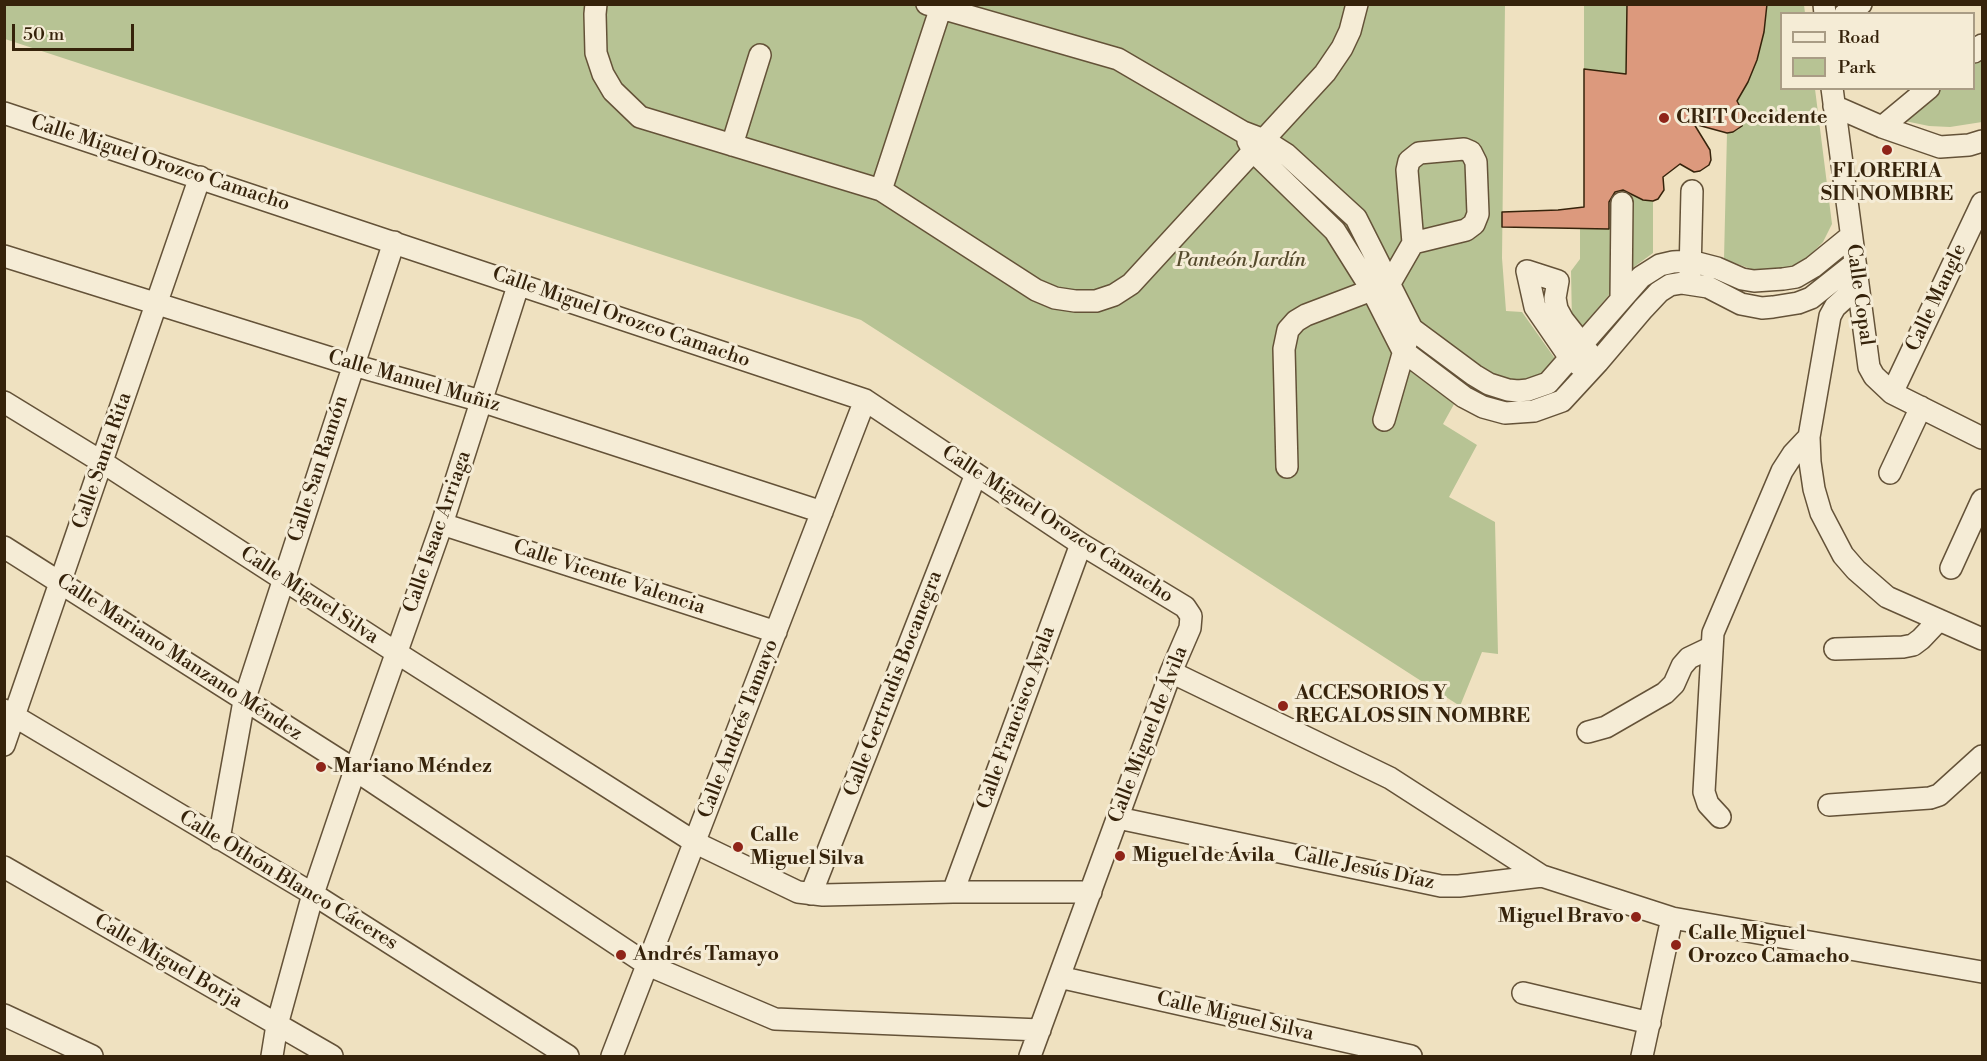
<!DOCTYPE html>
<html>
<head>
<meta charset="utf-8">
<style>
  body { margin:0 }
  #map { position:relative; width:1987px; height:1061px; overflow:hidden; background:#efe1c0; font-family:"Libre Bodoni",serif }
  canvas { display:block }
  .frame { position:absolute; inset:0; border:6px solid #36230b; pointer-events:none }
  .legend { position:absolute; left:1780px; top:12px; width:195px; height:78px; box-sizing:border-box; background:#f5ecd6; border:2px solid #a99c85; margin:0; padding:8px 10px; list-style:none; font-size:18px; color:#36230b }
  .legend li { display:flex; align-items:center; gap:12px; height:30px }
  .legend b { width:30px; border:2px solid #a99c85 }
  .scale { position:absolute; left:12px; top:24px; width:122px; height:27px; box-sizing:border-box; border:3px solid #36230b; border-top:0; padding-left:8px; font-size:18px; line-height:21px; white-space:nowrap; color:#36230b; -webkit-text-stroke:4px #f5ecd6; paint-order:stroke }
</style>
</head>
<body>
<div id="map">
<canvas width="1987" height="1061"></canvas>
<div class="frame"></div>
<ul class="legend">
<li><b style="height:8px;background:#f5ecd6"></b>Road</li>
<li><b style="height:16px;background:#b7c394"></b>Park</li>
</ul>
<div class="scale">50 m</div>
</div>
<script>
const context = document.querySelector('canvas').getContext('2d');
context.lineJoin = 'round';
function paint(path, color) { context.fillStyle = color; context.fill(path, 'evenodd'); }
const shape = rows => new Path2D(rows.map(r => 'M' + r).join(''));
function stroke(path, color, width, dash) { context.strokeStyle = color; context.lineWidth = width; context.lineCap = dash ? 'butt' : 'round'; context.setLineDash(dash || []); context.stroke(path); }
function drawText(font, color, halo, rows, align = 'center') {
  context.font = font + ' "Libre Bodoni",serif'; context.lineWidth = 6; context.setLineDash([]); context.textBaseline = 'middle'; context.strokeStyle = halo; context.fillStyle = color; for (const [text, x, y, turn = 0] of rows) {
    context.save(); context.translate(x, y); context.rotate((+turn || 0) * Math.PI / 180); context.textAlign = isNaN(turn) ? turn : align; if (halo) context.strokeText(text, 0, 0); context.fillText(text, 0, 0); context.restore();
  }
}
paint(shape([
  [5,4,1505,5,1502,258,1506,311,1522,312,1556,360,1545,373,1531,380,1516,381,1500,379,1474,368,1443,424,1477,445,1449,497,1495,522,1498,654,1482,652,1460,706,861,320,5,39],
  [1584,5,1627,5,1693,82,1584,69],
  [1767,5,1804,5,1805,13,1782,14,1782,88,1815,89,1832,224,1823,242,1811,254,1796,265,1776,271,1754,270,1724,259,1727,133,1738,130,1744,121,1743,111,1736,103,1748,82,1757,60,1764,32],
  [1982,52,1982,122,1950,127,1929,126,1900,120,1938,89,1974,88,1974,60],
  [1635,193,1643,200,1653,201,1653,253,1627,272,1630,196],
  [1613,226,1614,289,1582,327,1572,322,1571,271,1580,259,1580,228,1603,229]
]), '#b7c394');
const building = shape([
  [1627,4,1767,4,1764,32,1757,60,1748,82,1737,101,1745,116,1742,126,1733,132,1727,133,1694,124,1710,150,1711,160,1709,165,1700,171,1694,172,1680,164,1663,177,1664,190,1658,199,1653,201,1643,200,1623,190,1615,192,1609,202,1609,229,1502,227,1502,212,1558,210,1584,207,1584,69,1626,74,1627,4]
]);
paint(building, '#dc997d');
stroke(building, '#36230b', 1.5);
const minor = shape([
  [596,4,595,14,596,53,603,74,613,91,640,117,881,190],
  [927,4,1118,59,1243,132,1264,140,1286,154,1356,218,1412,329,1474,375,1489,384,1508,390,1518,391,1528,390,1548,383,1641,277,1660,265,1673,262,1690,261,1717,268,1742,279,1754,281,1783,279,1796,277,1813,267,1851,236],
  [942,4,881,190,1036,290,1055,298,1075,301,1096,301,1114,295,1131,284,1325,73,1342,48,1350,31,1357,4],
  [1824,4,1825,14],
  [1845,14,1861,4],
  [1974,52,1982,45],
  [1832,88,1869,367,1874,376,1892,393,1982,438],
  [1834,106,1882,127,1940,147,1969,145,1982,141],
  [4,113,865,400,1081,544,1185,607,1191,616,1190,628,1171,672,1030,1056],
  [1882,127,1929,88],
  [1248,141,1254,152,1335,231,1372,290,1403,351,1464,397,1483,407,1505,413,1534,411,1562,401,1598,362,1643,309,1659,292,1670,285,1682,283,1708,287,1741,304,1762,308,1773,307,1798,303,1811,298,1854,264],
  [732,145,760,55],
  [4,256,353,365,481,401,822,512],
  [1690,274,1692,191],
  [1857,287,1835,307,1830,316,1809,437,1810,462,1814,489,1821,513,1843,555,1856,570,1887,597,1982,639],
  [1621,300,1622,203],
  [1579,365,1570,358,1535,307,1527,271,1558,281,1555,298,1557,309,1563,320,1589,353],
  [1892,393,1982,203],
  [4,402,102,462,397,653,696,843,798,892,823,895,953,892,1091,892],
  [1384,420,1407,340],
  [1287,467,1284,349,1288,330,1296,321,1306,315,1390,283,1413,243,1466,230,1474,224,1478,214,1476,162,1471,152,1464,149,1419,153,1409,161,1407,170,1413,243],
  [1890,473,1921,407],
  [442,524,776,632],
  [4,547,355,770,648,965,775,1019,1040,1030],
  [1951,568,1982,500],
  [1835,649,1903,647,1913,645,1921,639,1939,620],
  [1171,672,1390,778,1542,876,1672,918,1982,972],
  [4,710,313,894,568,1056],
  [1588,732,1606,727,1665,693,1674,684,1682,666,1689,658,1712,647],
  [4,745,200,177],
  [1829,805,1930,798,1939,795,1982,756],
  [1720,817,1708,804,1704,792,1713,633,1782,471,1793,454,1809,437],
  [1118,818,1441,886,1459,886,1542,876],
  [219,839,244,701,394,242],
  [4,867,332,1056],
  [953,892,1081,544],
  [811,894,976,474],
  [1059,977,1411,1056],
  [1523,993,1650,1023],
  [4,1015,92,1056],
  [272,1056,277,1025,313,894,355,770,442,524,519,283],
  [612,1056,865,400],
  [1642,1056,1672,918]
]);
stroke(minor, '#645238', 24);
stroke(minor, '#f5ecd6', 21);
for (const [x, y, r, color] of [
  [1664,118,6,"#8f2418"],
  [1887,150,6,"#8f2418"],
  [1283,706,6,"#8f2418"],
  [321,767,6,"#8f2418"],
  [738,847,6,"#8f2418"],
  [1120,856,6,"#8f2418"],
  [1636,917,6,"#8f2418"],
  [1676,945,6,"#8f2418"],
  [621,955,6,"#8f2418"]
]) { const dot = new Path2D(); dot.arc(x, y, r, 0, 2 * Math.PI); context.fillStyle = color; context.fill(dot); stroke(dot, '#f5ecd6', 2); }
drawText('bold 20px', '#36230b', '#f5ecd6', [
  ["CRIT Occidente",1676,118],
  ["FLORERIA",1887,172,"center"],
  ["SIN NOMBRE",1887,195,"center"],
  ["ACCESORIOS Y",1295,694],
  ["REGALOS SIN NOMBRE",1295,717],
  ["Mariano Méndez",333,767],
  ["Calle",750,836],
  ["Miguel Silva",750,859],
  ["Miguel de Ávila",1132,856],
  ["Miguel Bravo",1624,917,"right"],
  ["Calle Miguel",1688,934],
  ["Orozco Camacho",1688,957],
  ["Andrés Tamayo",633,955]
], 'left');
drawText('20px', '#36230b', '#f5ecd6', [
  ["Calle Miguel Orozco Camacho",160,164,18],
  ["Calle Copal",1859,295,82],
  ["Calle Mangle",1937,298,-65],
  ["Calle Miguel Orozco Camacho",621,318,19],
  ["Calle Manuel Muñiz",414,382,16],
  ["Calle Santa Rita",103,461,-71],
  ["Calle San Ramón",319,469,-72],
  ["Calle Miguel Orozco Camacho",1057,525,33],
  ["Calle Isaac Arriaga",438,532,-71],
  ["Calle Vicente Valencia",609,578,18],
  ["Calle Miguel Silva",309,596,33],
  ["Calle Mariano Manzano Méndez",179,658,33],
  ["Calle Gertrudis Bocanegra",894,684,-69],
  ["Calle Francisco Ayala",1017,718,-70],
  ["Calle Andrés Tamayo",739,729,-69],
  ["Calle Miguel de Ávila",1149,735,-69],
  ["Calle Jesús Díaz",1364,869,12],
  ["Calle Othón Blanco Cáceres",288,881,31],
  ["Calle Miguel Borja",168,962,30],
  ["Calle Miguel Silva",1235,1017,13]
]);
drawText('italic 20px', '#564b2d', '#f5ecd6', [
  ["Panteón Jardín",1241,261]
]);
</script>
</body>
</html>
